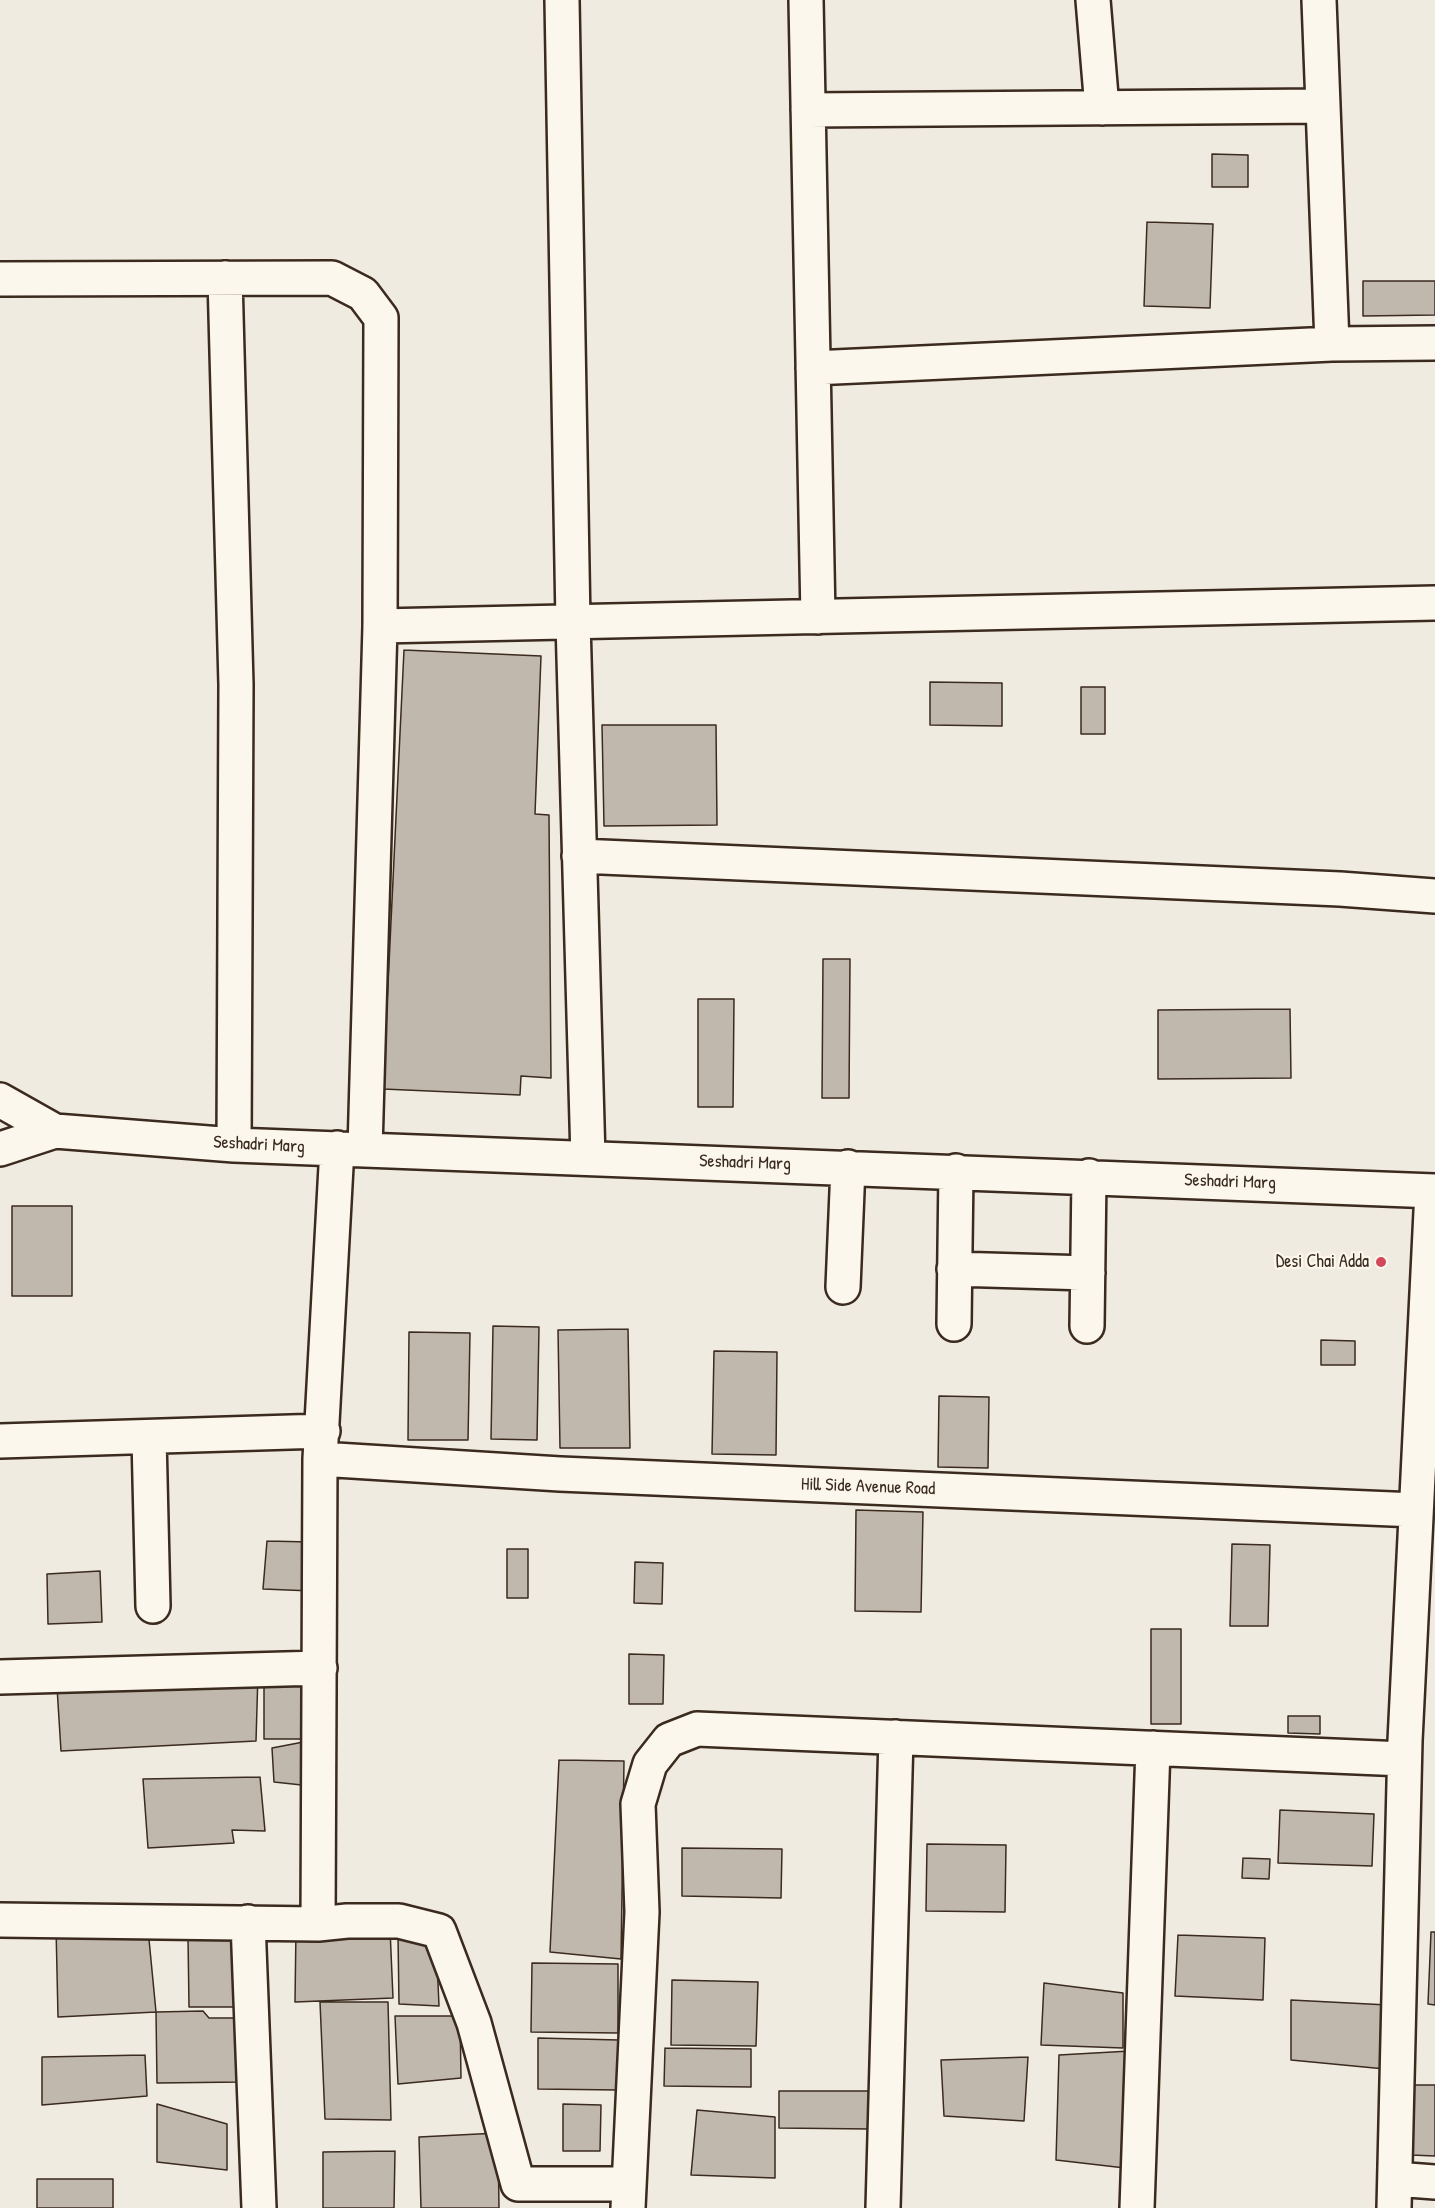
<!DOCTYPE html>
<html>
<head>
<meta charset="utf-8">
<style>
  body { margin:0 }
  canvas { display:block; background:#f0ebe0 }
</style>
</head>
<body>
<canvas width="1435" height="2208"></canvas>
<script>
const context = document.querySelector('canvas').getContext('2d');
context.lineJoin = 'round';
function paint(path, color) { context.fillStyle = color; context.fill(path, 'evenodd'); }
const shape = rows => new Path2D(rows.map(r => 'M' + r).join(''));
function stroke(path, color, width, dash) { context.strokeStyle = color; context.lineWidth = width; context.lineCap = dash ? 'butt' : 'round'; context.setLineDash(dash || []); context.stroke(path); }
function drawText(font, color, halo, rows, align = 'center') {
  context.font = font + ' "Patrick Hand",sans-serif'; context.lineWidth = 4.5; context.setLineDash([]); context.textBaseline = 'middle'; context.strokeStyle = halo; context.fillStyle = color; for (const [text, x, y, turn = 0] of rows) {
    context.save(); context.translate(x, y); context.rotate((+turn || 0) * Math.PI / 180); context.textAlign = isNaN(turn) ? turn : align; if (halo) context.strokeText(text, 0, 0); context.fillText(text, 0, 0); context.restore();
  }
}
const building = shape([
  [1212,154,1248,155,1248,187,1212,187,1212,154],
  [1147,222,1213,224,1210,308,1144,306,1147,222],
  [1363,281,1435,281,1435,315,1363,316,1363,281],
  [404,650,541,656,535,814,549,815,551,1078,521,1076,520,1095,383,1089,404,650],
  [930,682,1002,683,1002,726,930,725,930,682],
  [1081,687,1105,687,1105,734,1081,734,1081,687],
  [602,725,716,725,717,825,604,826,602,725],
  [823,959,850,959,849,1098,822,1098,823,959],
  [698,999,734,999,733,1107,698,1107,698,999],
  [1290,1009,1291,1078,1158,1079,1158,1010,1290,1009],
  [12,1206,72,1206,72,1296,12,1296,12,1206],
  [493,1326,539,1327,537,1440,491,1439,493,1326],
  [628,1329,630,1448,560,1448,558,1330,628,1329],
  [409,1332,470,1333,468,1440,408,1440,409,1332],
  [1321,1340,1355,1341,1355,1365,1321,1365,1321,1340],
  [714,1351,777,1352,776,1455,712,1454,714,1351],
  [939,1396,989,1397,988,1468,938,1467,939,1396],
  [856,1510,923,1512,921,1612,855,1611,856,1510],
  [267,1541,310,1542,312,1591,263,1589,267,1541],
  [1232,1544,1270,1545,1268,1626,1230,1626,1232,1544],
  [507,1549,528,1549,528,1598,507,1598,507,1549],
  [635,1562,663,1563,662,1604,634,1603,635,1562],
  [100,1571,102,1622,48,1624,47,1574,100,1571],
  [1151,1629,1181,1629,1181,1724,1151,1724,1151,1629],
  [629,1654,664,1655,663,1704,629,1704,629,1654],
  [258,1673,256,1741,61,1751,57,1687,258,1673],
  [264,1682,319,1682,319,1739,264,1739,264,1682],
  [1288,1716,1320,1716,1320,1734,1288,1733,1288,1716],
  [319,1739,311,1786,274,1782,272,1748,319,1739],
  [559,1760,624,1761,621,1959,550,1952,559,1760],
  [260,1777,265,1831,232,1830,234,1843,148,1848,143,1779,260,1777],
  [1280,1810,1374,1814,1372,1866,1278,1863,1280,1810],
  [927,1844,1006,1845,1005,1912,926,1911,927,1844],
  [682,1848,782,1849,781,1898,682,1896,682,1848],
  [1243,1858,1270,1859,1269,1879,1242,1878,1243,1858],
  [56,1927,148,1929,156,2012,58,2017,56,1927],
  [296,1928,390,1929,393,1998,295,2002,296,1928],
  [1431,1932,1435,1932,1435,2005,1428,2004,1431,1932],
  [398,1935,436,1937,439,2006,399,2004,398,1935],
  [1178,1935,1265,1938,1263,2000,1175,1996,1178,1935],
  [188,1938,235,1938,240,2007,189,2007,188,1938],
  [532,1963,618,1964,618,2033,531,2032,532,1963],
  [672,1980,758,1982,756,2046,671,2045,672,1980],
  [1044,1983,1123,1993,1123,2048,1041,2045,1044,1983],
  [1291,2000,1388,2005,1385,2069,1291,2060,1291,2000],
  [320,2002,388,2002,391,2120,325,2119,320,2002],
  [203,2011,209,2018,241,2018,242,2082,157,2083,156,2012,203,2011],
  [395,2016,460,2016,461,2078,398,2084,395,2016],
  [538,2038,619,2040,619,2090,538,2089,538,2038],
  [665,2048,751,2049,751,2087,664,2086,665,2048],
  [1130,2051,1125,2168,1056,2160,1059,2055,1130,2051],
  [145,2055,147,2096,42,2105,42,2057,145,2055],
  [1028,2057,1024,2121,944,2116,941,2060,1028,2057],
  [1413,2085,1435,2085,1435,2156,1411,2155,1413,2085],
  [779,2091,870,2091,870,2129,779,2128,779,2091],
  [157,2104,227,2124,227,2170,157,2162,157,2104],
  [563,2104,601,2105,600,2151,563,2151,563,2104],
  [697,2110,775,2117,775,2178,691,2175,697,2110],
  [498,2133,499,2208,421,2208,419,2137,498,2133],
  [395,2151,394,2208,323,2208,323,2152,395,2151],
  [37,2179,113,2179,113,2208,37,2208,37,2179]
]);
paint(building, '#c0b8ad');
stroke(building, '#3b2a1e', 1.5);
const minor = shape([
  [562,0,573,622,588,1158],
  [806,0,818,617],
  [1093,0,1102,108],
  [1319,0,1332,344],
  [808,110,1323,106],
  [225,278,236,685,234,1145],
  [0,279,332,278,363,294,381,318,380,626,365,1149],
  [813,368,1332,344,1435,343],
  [380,626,1435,603],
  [579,856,1340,889,1435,896],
  [0,1100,55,1131],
  [0,1149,55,1131,234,1145,1435,1191],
  [954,1269,1088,1273],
  [843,1287,848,1167],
  [954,1324,956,1171],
  [1087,1326,1089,1176],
  [149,1437,153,1606],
  [0,1441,323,1431],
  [320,1459,560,1474,1416,1510],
  [0,1677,320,1668],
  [0,1920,318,1924,347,1921,399,1921,439,1931,474,2023,518,2184,629,2184],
  [248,1922,259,2208],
  [318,1924,320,1459,337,1148],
  [1395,2179,1435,2182],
  [628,2208,642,1912,638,1804,650,1764,669,1740,697,1729,1404,1759],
  [883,2208,896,1737],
  [1137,2208,1153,1748],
  [1394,2208,1405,1741,1432,1191]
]);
stroke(minor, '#3b2a1e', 38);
stroke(minor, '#fbf7ec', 33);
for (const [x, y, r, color] of [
  [1381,1262,6,"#d1495b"]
]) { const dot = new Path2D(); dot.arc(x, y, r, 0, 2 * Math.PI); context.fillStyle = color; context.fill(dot); stroke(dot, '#fbf7ec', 2); }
drawText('18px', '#3b2a1e', '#fbf7ec', [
  ["Seshadri Marg",259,1145,3],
  ["Seshadri Marg",745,1163,2],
  ["Seshadri Marg",1230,1182,2],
  ["Hill Side Avenue Road",868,1487,2]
]);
drawText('18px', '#3b2a1e', '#fbf7ec', [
  ["Desi Chai Adda",1369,1262]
], 'right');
</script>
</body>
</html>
